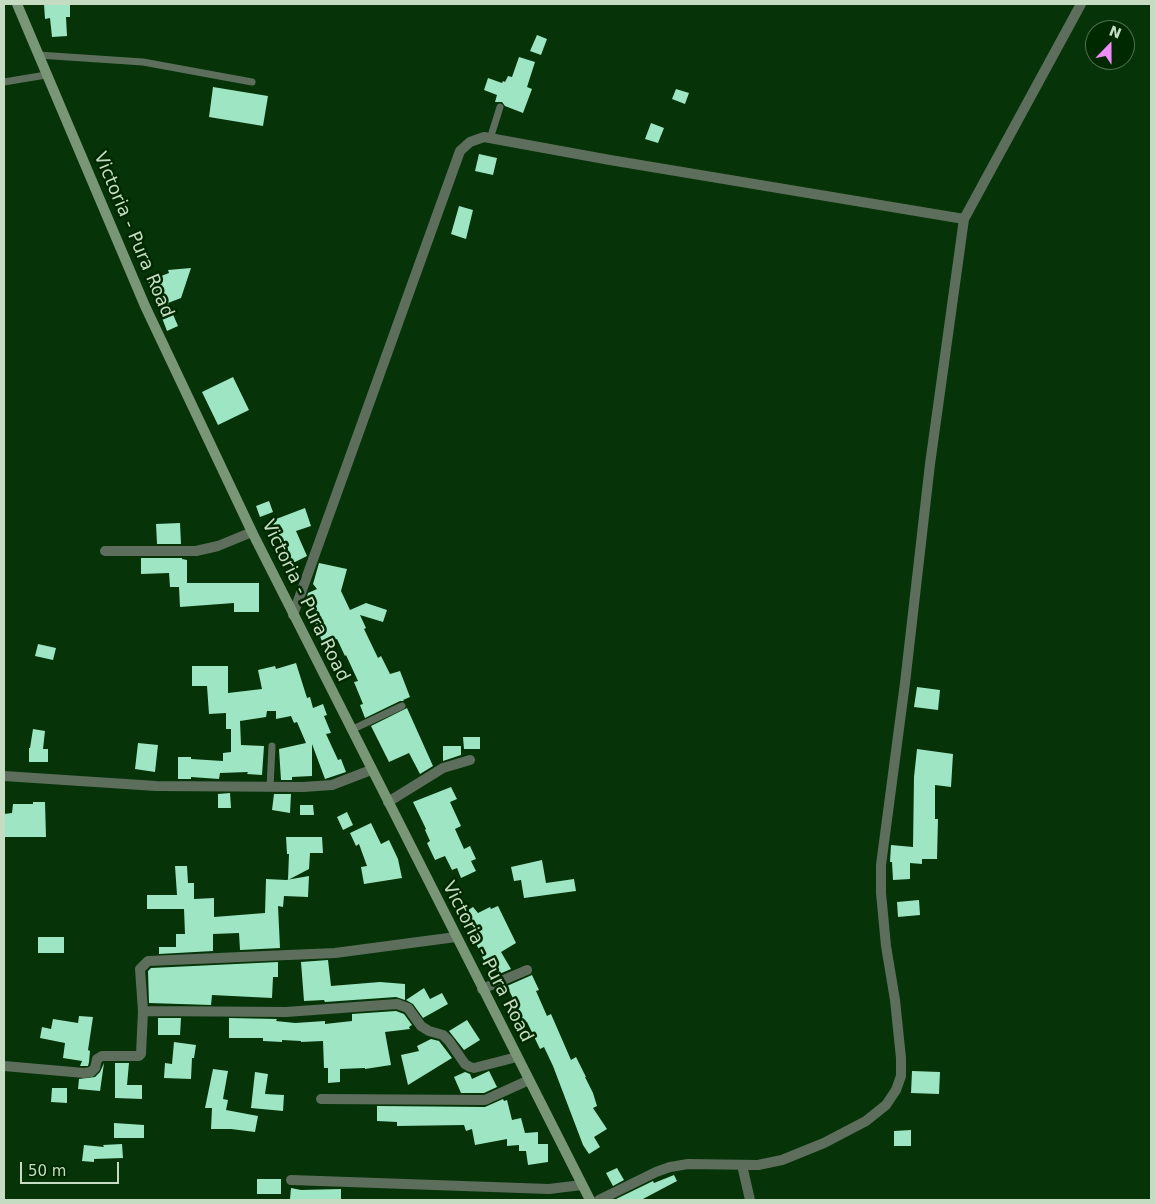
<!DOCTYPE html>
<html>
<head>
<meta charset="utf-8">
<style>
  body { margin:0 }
  #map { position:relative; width:1155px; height:1204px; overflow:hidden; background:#063308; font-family:"DejaVu Sans",sans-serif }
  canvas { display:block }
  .frame { position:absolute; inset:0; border:5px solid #c5dcc3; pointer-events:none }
  .north { position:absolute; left:1085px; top:20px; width:50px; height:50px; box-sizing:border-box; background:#002900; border:1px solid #4f714e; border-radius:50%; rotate:22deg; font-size:14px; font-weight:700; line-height:20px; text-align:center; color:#c5dcc3 }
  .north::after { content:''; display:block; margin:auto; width:18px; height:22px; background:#ee8cf8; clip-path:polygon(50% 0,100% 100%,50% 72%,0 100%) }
  .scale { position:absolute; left:20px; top:1162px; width:99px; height:22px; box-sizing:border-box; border:2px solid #c5dcc3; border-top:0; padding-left:6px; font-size:15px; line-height:18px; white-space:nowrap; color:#c5dcc3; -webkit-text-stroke:4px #002900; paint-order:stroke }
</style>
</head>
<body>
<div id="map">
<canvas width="1155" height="1204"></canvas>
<div class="frame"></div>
<div class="north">N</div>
<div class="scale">50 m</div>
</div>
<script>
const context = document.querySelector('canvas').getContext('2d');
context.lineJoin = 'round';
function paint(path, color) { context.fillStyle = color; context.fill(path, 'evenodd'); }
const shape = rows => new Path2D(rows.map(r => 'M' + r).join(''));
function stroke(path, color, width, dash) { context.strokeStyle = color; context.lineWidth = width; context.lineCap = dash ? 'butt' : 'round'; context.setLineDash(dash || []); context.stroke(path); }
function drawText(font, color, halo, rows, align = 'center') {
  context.font = font + ' "DejaVu Sans",sans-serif'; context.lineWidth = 5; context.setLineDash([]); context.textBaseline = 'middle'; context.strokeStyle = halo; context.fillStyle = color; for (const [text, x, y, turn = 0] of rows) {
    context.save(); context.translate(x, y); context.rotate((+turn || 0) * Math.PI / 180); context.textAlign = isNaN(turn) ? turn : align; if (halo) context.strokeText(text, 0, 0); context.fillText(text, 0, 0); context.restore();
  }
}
paint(shape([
  [44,4,70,4,70,17,66,17,67,36,52,37,50,18,45,19],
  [537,35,547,39,541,55,530,51],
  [519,57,535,62,527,87,532,89,523,113,505,106,502,102,495,102,497,95,484,90,488,78,502,83,503,81,505,82,508,76,512,77],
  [213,87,268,96,263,126,209,117],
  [676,89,689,93,685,104,672,99],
  [651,123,664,128,658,143,645,139],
  [479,154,497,158,493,175,475,171],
  [459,206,473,210,466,239,451,234],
  [191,268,181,298,168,303,178,326,167,331,148,281,169,273,168,270],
  [233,377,249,410,218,425,202,392],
  [269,501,273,512,260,517,256,506],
  [305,508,311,526,296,531,307,556,287,566,271,521],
  [180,523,181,544,157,544,156,524],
  [141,558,182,558,182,559,187,560,187,583,259,583,259,612,234,612,234,603,180,607,179,587,170,587,169,573,141,574],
  [319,563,347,569,341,591,350,610,366,603,387,610,383,622,360,615,366,628,364,629,378,658,381,656,390,674,400,671,410,697,403,700,404,701,400,701,365,718,360,705,363,704,354,682,358,681,346,655,345,656,337,639,323,644,306,600,308,593,317,589,313,584],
  [38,644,56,648,53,660,35,656],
  [296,663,307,698,310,697,313,708,323,704,327,715,324,716,331,733,326,734,338,760,341,759,346,772,325,779,312,744,312,776,292,777,292,780,281,780,279,749,306,743,297,722,294,723,291,716,276,719,276,711,267,711,266,717,240,721,241,745,264,746,262,775,247,774,248,772,220,773,219,779,191,777,191,779,178,779,178,757,191,757,191,759,223,761,223,753,231,752,231,729,226,729,226,713,209,714,207,686,192,686,192,666,228,666,228,693,262,689,258,670,275,666,276,669],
  [917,687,940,690,938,710,914,707],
  [407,708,433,766,420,774,409,753,389,762,371,726],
  [33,729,45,731,43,749,48,749,48,762,29,762,29,748,30,748],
  [463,737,480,737,480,749,464,749],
  [138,743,158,745,155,772,135,769],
  [443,746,461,746,461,755,443,761],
  [917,749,953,754,951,787,935,785,935,819,938,819,937,859,922,859,922,864,910,863,910,879,893,880,892,862,890,862,891,845,913,847,914,777],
  [451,787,457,799,450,802,461,826,455,829,464,849,470,846,476,859,471,861,476,871,461,878,457,868,452,870,445,856,435,860,427,843,430,841,425,830,426,829,413,802],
  [230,793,231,808,218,808,218,794],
  [274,794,291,794,290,813,272,810],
  [33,802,45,802,46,837,4,837,4,814,12,813,13,804,33,804],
  [300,805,313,805,314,815,300,815],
  [347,812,353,825,343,830,337,817],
  [371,823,381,844,389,840,398,859,402,878,364,884,361,867,367,866,359,844,356,846,350,833],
  [286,837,322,837,323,853,310,853,309,869,288,880,289,854,287,854],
  [542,860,546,883,574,879,576,891,524,898,521,880,514,881,511,867],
  [175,866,187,866,188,883,194,883,194,899,214,898,214,917,265,913,266,879,286,880,309,876,308,897,284,896,283,907,278,906,280,948,240,950,239,933,213,934,213,951,159,954,159,947,176,947,176,934,185,934,184,909,147,909,147,895,177,895],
  [919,900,920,915,898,917,897,902],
  [498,906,516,943,501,952,511,969,497,975,491,963,486,965,475,941,478,939,462,914,473,907,478,913,490,907,491,909],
  [38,937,64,937,64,953,38,953],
  [328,960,331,986,380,982,405,984,405,1000,396,997,325,1002,324,1000,304,1001,301,962],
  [278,962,278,977,273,977,272,998,212,995,211,1005,149,1003,148,971,151,968],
  [532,975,539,990,536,991,547,1016,551,1014,571,1060,576,1057,586,1077,585,1077,593,1093,597,1106,593,1108,607,1129,594,1137,600,1147,589,1154,583,1145,553,1066,544,1047,540,1049,527,1022,518,1026,514,1016,520,1013,507,986],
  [424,988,430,999,442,993,448,1004,423,1018,413,1004,406,1000],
  [396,1011,404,1014,412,1025,409,1027,410,1029,385,1032,391,1065,365,1069,365,1068,340,1069,340,1082,328,1083,328,1068,324,1068,323,1041,301,1042,301,1041,282,1040,282,1042,263,1041,263,1038,229,1038,229,1018,277,1019,276,1021,295,1023,325,1021,325,1024,352,1021,352,1014],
  [79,1016,93,1017,88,1050,90,1051,89,1062,88,1066,80,1066,82,1061,63,1058,65,1043,40,1038,42,1027,51,1029,53,1019,78,1023],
  [158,1018,181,1018,180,1035,158,1035],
  [467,1020,480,1040,464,1050,449,1031],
  [431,1039,439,1041,452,1058,408,1085,401,1055,419,1051,417,1046],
  [174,1042,196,1045,194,1058,192,1058,191,1079,164,1078,165,1063,172,1064],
  [104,1063,100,1091,78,1089,79,1079,95,1077,100,1072],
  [115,1063,129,1063,127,1085,142,1085,142,1099,115,1098],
  [213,1069,228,1071,223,1099,228,1100,226,1110,258,1116,255,1132,231,1129,211,1129,212,1108,205,1108],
  [489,1071,497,1087,484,1093,461,1093,454,1077,465,1072,470,1074,472,1079],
  [912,1071,940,1072,939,1094,911,1093],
  [255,1072,268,1074,265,1094,284,1095,283,1111,251,1108],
  [52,1088,67,1088,67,1103,51,1102],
  [503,1099,504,1101,507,1100,512,1120,521,1118,525,1133,538,1132,538,1144,548,1144,548,1162,528,1165,526,1151,519,1151,519,1145,507,1146,507,1139,475,1145,472,1129,466,1131,464,1125,397,1126,397,1122,377,1121,377,1106,485,1107],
  [114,1123,144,1125,144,1138,114,1138],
  [911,1130,911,1146,894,1146,894,1131],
  [122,1144,123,1158,94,1159,94,1162,82,1161,84,1145,104,1147,103,1145],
  [617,1168,624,1180,613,1186,606,1173],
  [674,1175,677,1181,641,1200,614,1200,653,1181,654,1183],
  [257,1179,281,1179,281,1194,257,1194],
  [291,1188,301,1190,341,1189,341,1200,290,1199]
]), '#9ee5c3');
stroke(shape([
  [38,55,143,62,252,82],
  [4,82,46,75],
  [490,139,500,107],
  [351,730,402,706],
  [270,787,272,746]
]), '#5d6f5c', 7);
stroke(shape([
  [105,551,196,551,218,546,252,532],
  [293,615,460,151,470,142,484,137,610,160,964,219],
  [4,776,156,786,303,787,332,785,371,770],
  [388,802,443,768,470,760],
  [482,989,527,970],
  [143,1011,140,969,148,961,335,953,456,937],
  [4,1066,84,1073,91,1072,95,1068,97,1059,102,1056,139,1056,141,1054,143,1011,286,1012,397,1004,408,1008,421,1026,429,1031,443,1035,449,1041,465,1064,470,1067,474,1068,517,1057],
  [321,1099,485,1100,529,1080],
  [742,1165,750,1200],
  [291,1180,549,1189,582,1185],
  [599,1200,656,1172,670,1167,688,1164,758,1165,782,1160,824,1143,866,1121,886,1105,896,1090,901,1076,901,1058,895,1000,886,946,881,893,881,865,905,683,930,464,964,219,1081,4]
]), '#5d6f5c', 10);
stroke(shape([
  [17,4,145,306,252,532,590,1200]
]), '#799777', 10);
drawText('18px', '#c5dcc3', '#002900', [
  ["Victoria - Pura Road",133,235,67],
  ["Victoria - Pura Road",305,601,64],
  ["Victoria - Pura Road",487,962,63]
]);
</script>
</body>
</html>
